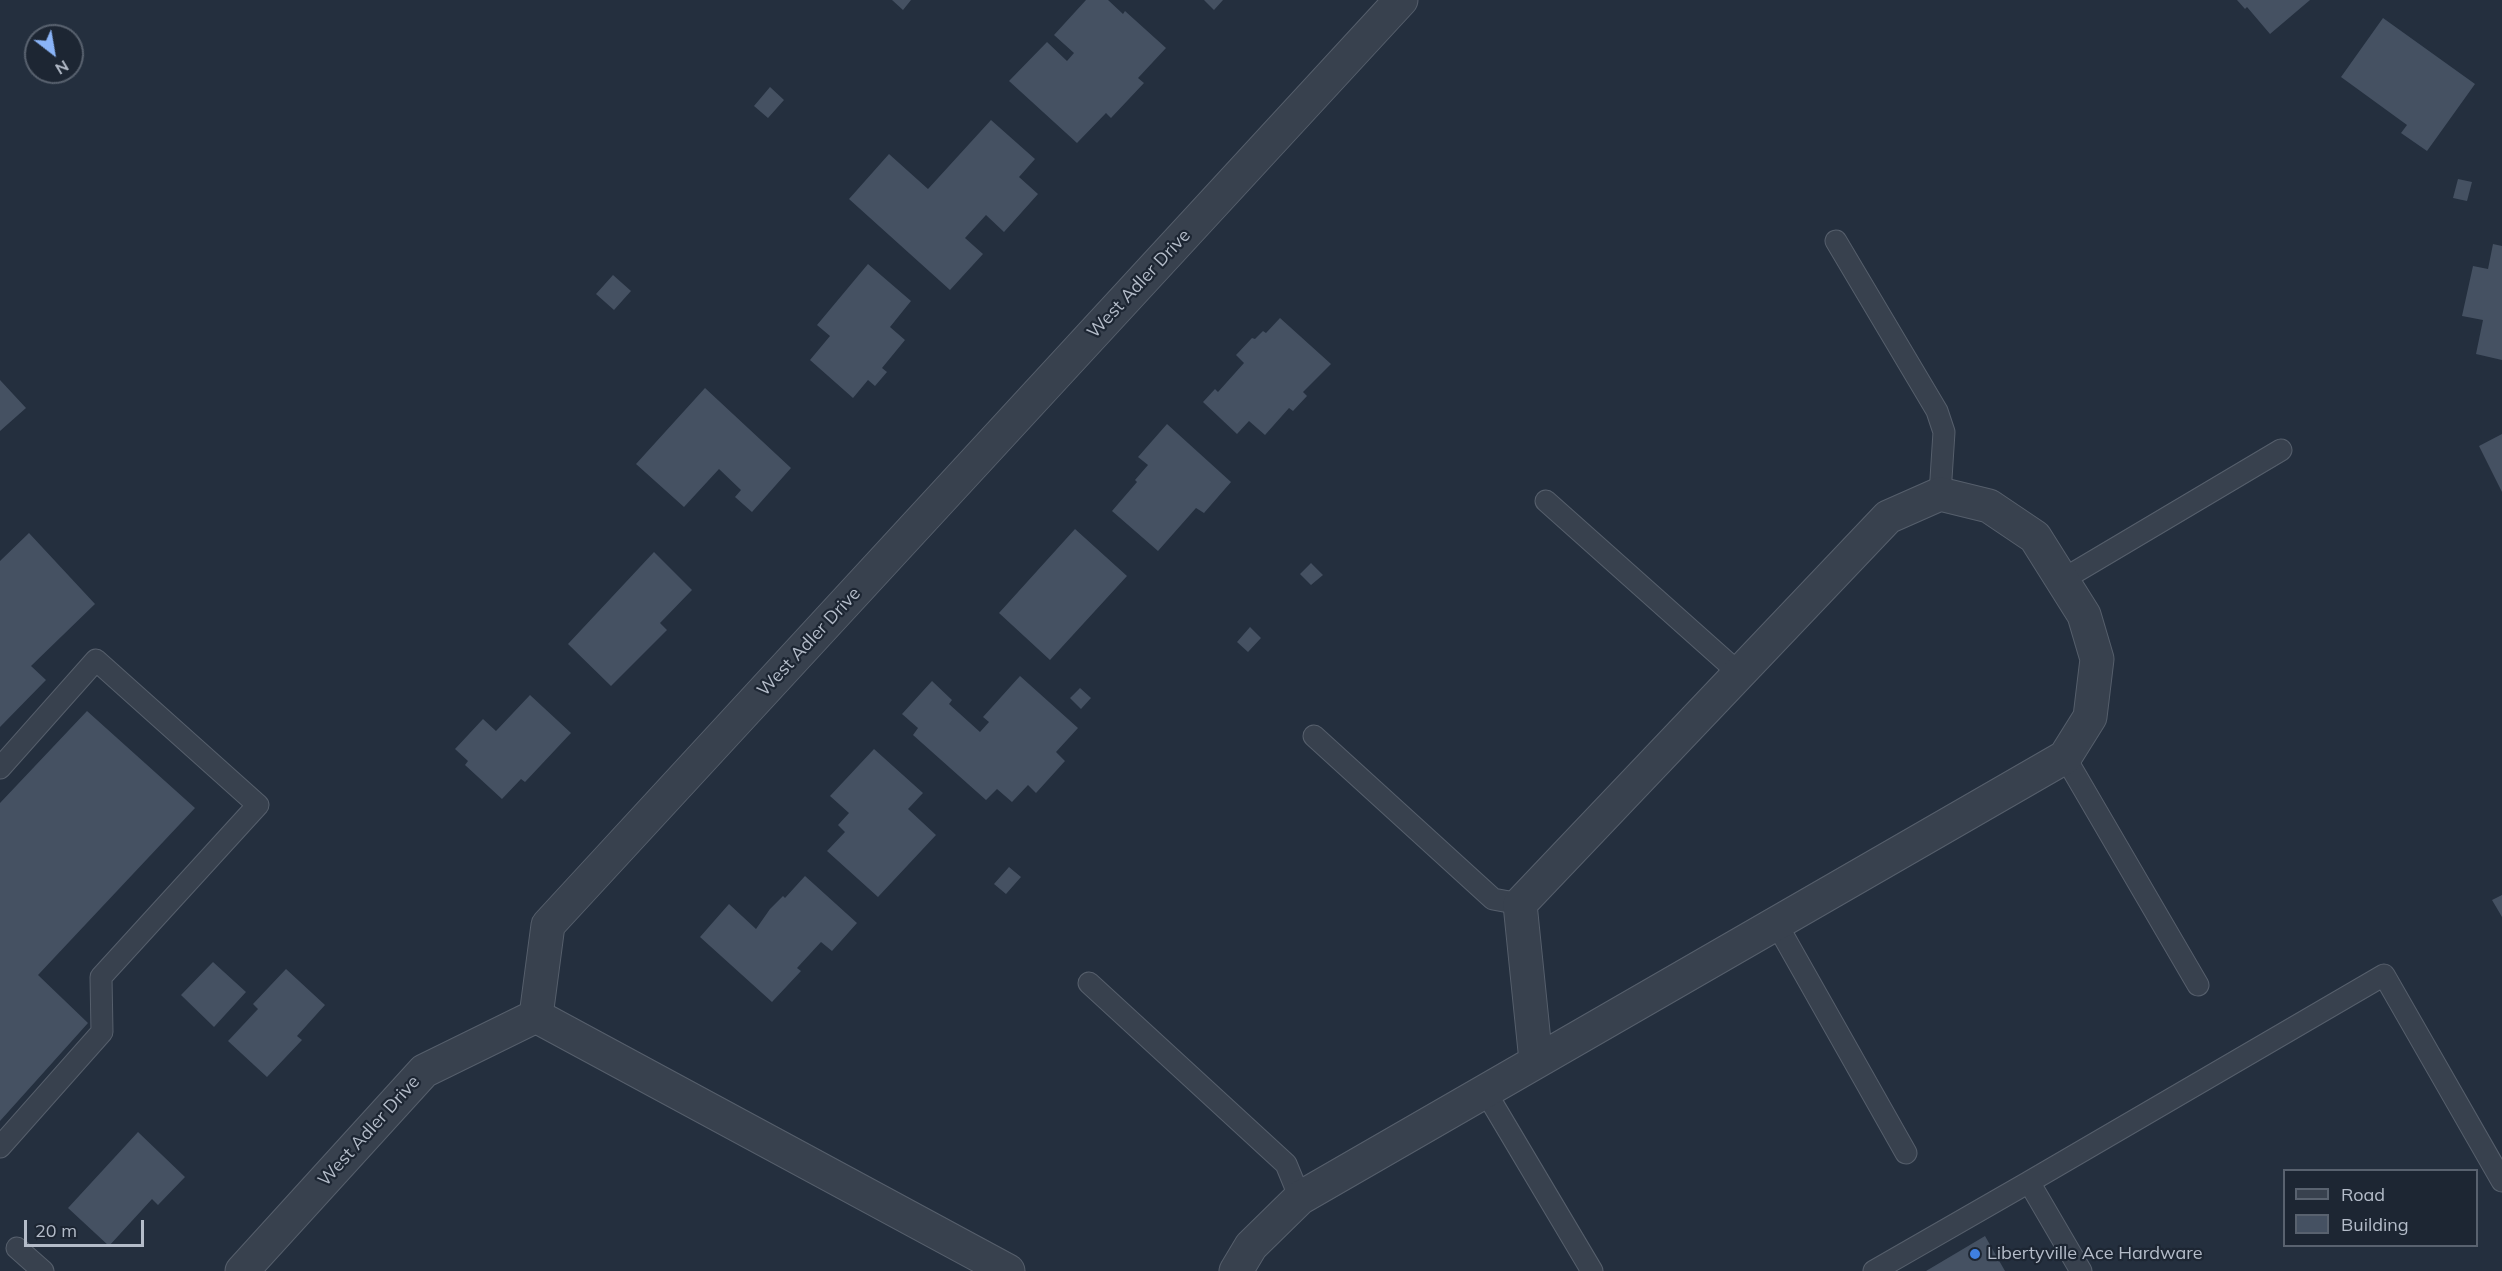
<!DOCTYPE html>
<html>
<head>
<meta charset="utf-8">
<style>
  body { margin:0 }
  #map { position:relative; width:2502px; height:1271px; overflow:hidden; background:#242f3e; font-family:Mulish,sans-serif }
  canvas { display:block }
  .legend { position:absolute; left:2283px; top:1169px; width:195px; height:78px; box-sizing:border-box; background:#1d2633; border:2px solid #59626f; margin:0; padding:8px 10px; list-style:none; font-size:18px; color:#b4bcc9 }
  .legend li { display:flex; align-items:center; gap:12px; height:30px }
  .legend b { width:30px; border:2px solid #59626f }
  .north { position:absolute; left:24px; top:24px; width:60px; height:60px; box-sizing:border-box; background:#1d2633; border:2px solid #59626f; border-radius:50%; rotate:149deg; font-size:16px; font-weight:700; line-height:24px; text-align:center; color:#b4bcc9 }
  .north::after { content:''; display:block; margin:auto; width:21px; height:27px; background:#8ab4f8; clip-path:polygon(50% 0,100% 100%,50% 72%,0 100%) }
  .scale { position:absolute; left:24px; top:1220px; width:120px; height:27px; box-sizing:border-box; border:3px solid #b4bcc9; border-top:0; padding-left:8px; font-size:18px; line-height:21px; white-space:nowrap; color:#b4bcc9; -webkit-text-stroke:4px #1d2633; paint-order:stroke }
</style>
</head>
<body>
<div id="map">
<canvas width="2502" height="1271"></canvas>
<ul class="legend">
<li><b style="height:8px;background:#38414e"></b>Road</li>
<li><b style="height:16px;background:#455162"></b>Building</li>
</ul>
<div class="north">N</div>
<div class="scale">20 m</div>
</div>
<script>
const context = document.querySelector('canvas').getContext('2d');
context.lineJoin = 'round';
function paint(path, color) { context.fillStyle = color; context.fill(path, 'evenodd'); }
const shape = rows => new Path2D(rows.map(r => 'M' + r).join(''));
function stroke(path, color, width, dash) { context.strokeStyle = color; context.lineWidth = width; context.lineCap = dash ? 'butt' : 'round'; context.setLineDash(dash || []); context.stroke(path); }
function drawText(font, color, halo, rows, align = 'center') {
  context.font = font + ' Mulish,sans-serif'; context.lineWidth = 4.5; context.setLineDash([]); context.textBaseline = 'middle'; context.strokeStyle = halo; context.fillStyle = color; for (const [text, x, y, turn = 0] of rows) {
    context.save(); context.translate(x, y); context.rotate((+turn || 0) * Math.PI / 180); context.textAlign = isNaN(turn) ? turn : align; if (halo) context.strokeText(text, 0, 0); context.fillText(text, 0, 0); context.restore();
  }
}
paint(shape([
  [892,0,911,0,903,10],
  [1086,0,1108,0,1123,14,1125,11,1166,48,1138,78,1144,83,1111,118,1106,113,1077,143,1009,81,1047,42,1067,61,1074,53,1054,35],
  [1204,0,1223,0,1214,10],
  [2237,0,2310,0,2270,34,2247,7,2245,9],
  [2383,18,2475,84,2427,151,2401,133,2407,125,2341,77],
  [770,87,784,100,768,118,754,106],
  [991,120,1035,159,1019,177,1038,194,1004,232,986,215,965,238,983,254,950,290,849,199,889,154,928,189],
  [2458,179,2472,182,2467,201,2453,198],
  [2493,244,2502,246,2502,360,2476,354,2483,320,2462,316,2473,266,2488,269],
  [868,264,911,301,890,327,905,340,882,368,887,372,875,386,868,380,853,398,810,360,830,336,817,325],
  [613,275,631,291,614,310,596,294],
  [1280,318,1331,364,1303,392,1307,396,1293,411,1289,408,1265,435,1249,421,1237,434,1203,402,1215,389,1218,392,1244,363,1236,355,1252,338,1255,339,1263,331,1266,333],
  [0,380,26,408,0,431],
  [705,388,791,468,752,512,735,497,741,490,719,469,684,507,636,464],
  [1167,424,1231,482,1204,513,1196,508,1158,551,1112,511,1137,482,1135,480,1148,465,1138,457],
  [2502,434,2502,492,2479,446],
  [1075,529,1127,576,1050,660,999,613],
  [29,533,95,604,31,666,46,680,0,727,0,561],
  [654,552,692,590,660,623,667,630,611,686,568,644],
  [1311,563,1323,575,1311,585,1300,574],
  [1250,627,1261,638,1248,652,1237,642],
  [1020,676,1078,728,1056,752,1065,761,1036,793,1028,785,1012,802,997,789,986,800,913,735,918,728,902,714,932,681,952,700,949,704,980,732,989,722,983,717],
  [1080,688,1091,698,1081,709,1070,698],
  [530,695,571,733,525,782,521,779,502,799,465,765,468,761,455,749,483,719,496,731],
  [87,711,195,808,38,975,88,1023,0,1121,0,803],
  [874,749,923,793,908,809,936,835,878,897,827,851,845,832,838,825,849,813,830,796],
  [1009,867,1021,877,1006,894,994,884],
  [805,876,857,923,832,951,821,942,797,968,801,971,772,1002,700,937,729,904,756,929,770,909,783,896,785,898],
  [2502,895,2502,917,2492,900],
  [213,962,246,992,214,1027,181,995],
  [286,969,325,1005,297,1036,302,1040,267,1077,228,1041,258,1009,253,1004],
  [138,1132,185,1177,158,1205,152,1199,109,1246,68,1208],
  [1985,1236,2005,1271,1926,1271]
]), '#455162');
const lane = shape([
  [1836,241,1937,411,1944,432,1940,494],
  [1546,501,1740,674],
  [2062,580,2281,450],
  [1314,736,1493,899,1520,904],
  [2065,757,2198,985],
  [0,768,96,660,258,805,101,977,102,1032,0,1147],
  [1776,923,1906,1153],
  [1089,983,1286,1164,1300,1198],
  [1485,1091,1592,1271],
  [2029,1182,2384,975,2502,1181],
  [17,1248,43,1271],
  [1874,1271,2029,1182,2081,1271]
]);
const street = shape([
  [536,1016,1008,1271],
  [242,1271,424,1071,536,1016,548,925,1401,0],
  [1236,1271,1251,1246,1300,1198,2065,757,2090,717,2097,659,2084,615,2035,537,1989,506,1940,494,1888,517,1520,904,1536,1061]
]);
stroke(lane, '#565f6c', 23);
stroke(street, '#565f6c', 35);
stroke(lane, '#38414e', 21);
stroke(street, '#38414e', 33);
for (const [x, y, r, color] of [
  [1975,1254,6,"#3f7fe0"]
]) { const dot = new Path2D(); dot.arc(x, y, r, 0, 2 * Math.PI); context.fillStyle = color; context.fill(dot); stroke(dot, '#1d2633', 2); }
drawText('18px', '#b4bcc9', '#1d2633', [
  ["West Adler Drive",1139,284,-47],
  ["West Adler Drive",809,642,-47],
  ["West Adler Drive",369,1131,-48]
]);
drawText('18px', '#b4bcc9', '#1d2633', [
  ["Libertyville Ace Hardware",1987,1254]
], 'left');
</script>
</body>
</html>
